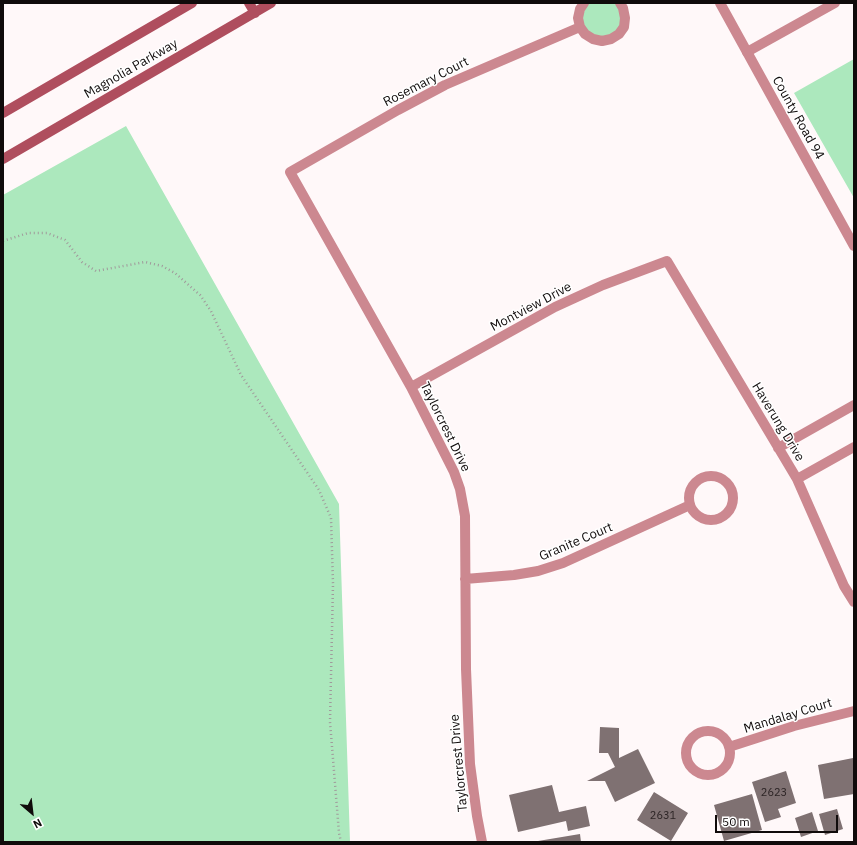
<!DOCTYPE html>
<html>
<head>
<meta charset="utf-8">
<style>
  body { margin:0 }
  #map { position:relative; width:857px; height:845px; overflow:hidden; background:#fff8f9; font-family:"IBM Plex Sans",sans-serif }
  canvas { display:block }
  .frame { position:absolute; inset:0; border:4px solid #100b0b; pointer-events:none }
  .north { position:absolute; left:12px; top:793px; width:40px; height:40px; -webkit-text-stroke:3px #fff; paint-order:stroke; rotate:152deg; font-size:11px; font-weight:700; line-height:16px; text-align:center; color:#100b0b }
  .north::after { content:''; display:block; margin:auto; width:14px; height:18px; background:#100b0b; clip-path:polygon(50% 0,100% 100%,50% 72%,0 100%) }
  .scale { position:absolute; left:715px; top:815px; width:123px; height:18px; box-sizing:border-box; border:2px solid #100b0b; border-top:0; padding-left:5px; font-size:12px; line-height:14px; white-space:nowrap; color:#100b0b; -webkit-text-stroke:3px #fff; paint-order:stroke }
</style>
</head>
<body>
<div id="map">
<canvas width="857" height="845"></canvas>
<div class="frame"></div>
<div class="north">N</div>
<div class="scale">50 m</div>
</div>
<script>
const context = document.querySelector('canvas').getContext('2d');
context.lineJoin = 'round';
function paint(path, color) { context.fillStyle = color; context.fill(path, 'evenodd'); }
const shape = rows => new Path2D(rows.map(r => 'M' + r).join(''));
function stroke(path, color, width, dash) { context.strokeStyle = color; context.lineWidth = width; context.lineCap = dash ? 'butt' : 'round'; context.setLineDash(dash || []); context.stroke(path); }
function drawText(font, color, halo, rows, align = 'center') {
  context.font = font + ' "IBM Plex Sans",sans-serif'; context.lineWidth = 3; context.setLineDash([]); context.textBaseline = 'middle'; context.strokeStyle = halo; context.fillStyle = color; for (const [text, x, y, turn = 0] of rows) {
    context.save(); context.translate(x, y); context.rotate((+turn || 0) * Math.PI / 180); context.textAlign = isNaN(turn) ? turn : align; if (halo) context.strokeText(text, 0, 0); context.fillText(text, 0, 0); context.restore();
  }
}
paint(shape([
  [588,3,619,3,621,29,603,38,590,33,585,28,583,21,583,14],
  [854,59,854,198,794,93],
  [126,126,339,504,350,842,3,842,3,195]
]), '#ace8bd');
paint(shape([
  [600,727,619,728,619,758,638,749,655,783,615,802,605,781,587,781,615,767,608,753,599,753],
  [853,758,854,794,824,799,818,765],
  [786,771,796,803,778,809,781,817,765,822,752,782],
  [552,785,559,812,586,806,590,826,568,831,566,821,518,832,509,795],
  [654,792,688,813,671,841,637,820],
  [752,794,762,830,724,841,714,805],
  [837,809,843,829,825,835,819,814],
  [812,812,818,831,801,837,795,818],
  [580,834,581,842,538,842,538,841]
]), '#7f7172');
stroke(shape([
  [3,241,28,233,47,233,65,240,82,262,96,271,145,262,162,266,175,273,200,295,211,311,241,375,319,490,331,518,333,584,330,722,339,833,341,842]
]), '#a09a9b', 2.5, [1, 3]);
stroke(shape([
  [584,3,580,9,578,18,580,27,585,34,593,39,602,41,611,39,619,34,624,27,625,18,623,8,620,3],
  [747,52,835,3],
  [411,387,555,307,603,285,667,261,797,479,844,586,854,602],
  [778,448,854,405],
  '689 498a22 22 0 1 1 44 0a22 22 0 1 1-44 0Z',
  [797,479,854,447],
  [465,579,514,575,538,571,563,563,690,505],
  '686 753a22 22 0 1 1 44 0a22 22 0 1 1-44 0Z',
  [729,747,794,726,854,711],
  [482,842,477,816,470,764,466,669,465,516,460,489,454,472,411,387,290,172,398,110,445,85,580,27]
]), '#cc8890', 10);
stroke(shape([
  [720,3,854,246]
]), '#cc8890', 10);
stroke(shape([
  [249,3,255,13],
  [3,113,192,3],
  [3,159,271,3]
]), '#af4e5e', 10);
drawText('11px', '#2c2425', null, [
  ["2623",774,793],
  ["2631",663,816]
]);
drawText('13px', '#100b0b', '#fff', [
  ["Magnolia Parkway",131,69,-30],
  ["Rosemary Court",426,82,-27],
  ["County Road 94",798,118,61],
  ["Montview Drive",531,307,-28],
  ["Haverung Drive",778,422,59],
  ["Taylorcrest Drive",445,427,64],
  ["Granite Court",576,542,-23],
  ["Mandalay Court",788,716,-17],
  ["Taylorcrest Drive",459,763,-95]
]);
</script>
</body>
</html>
